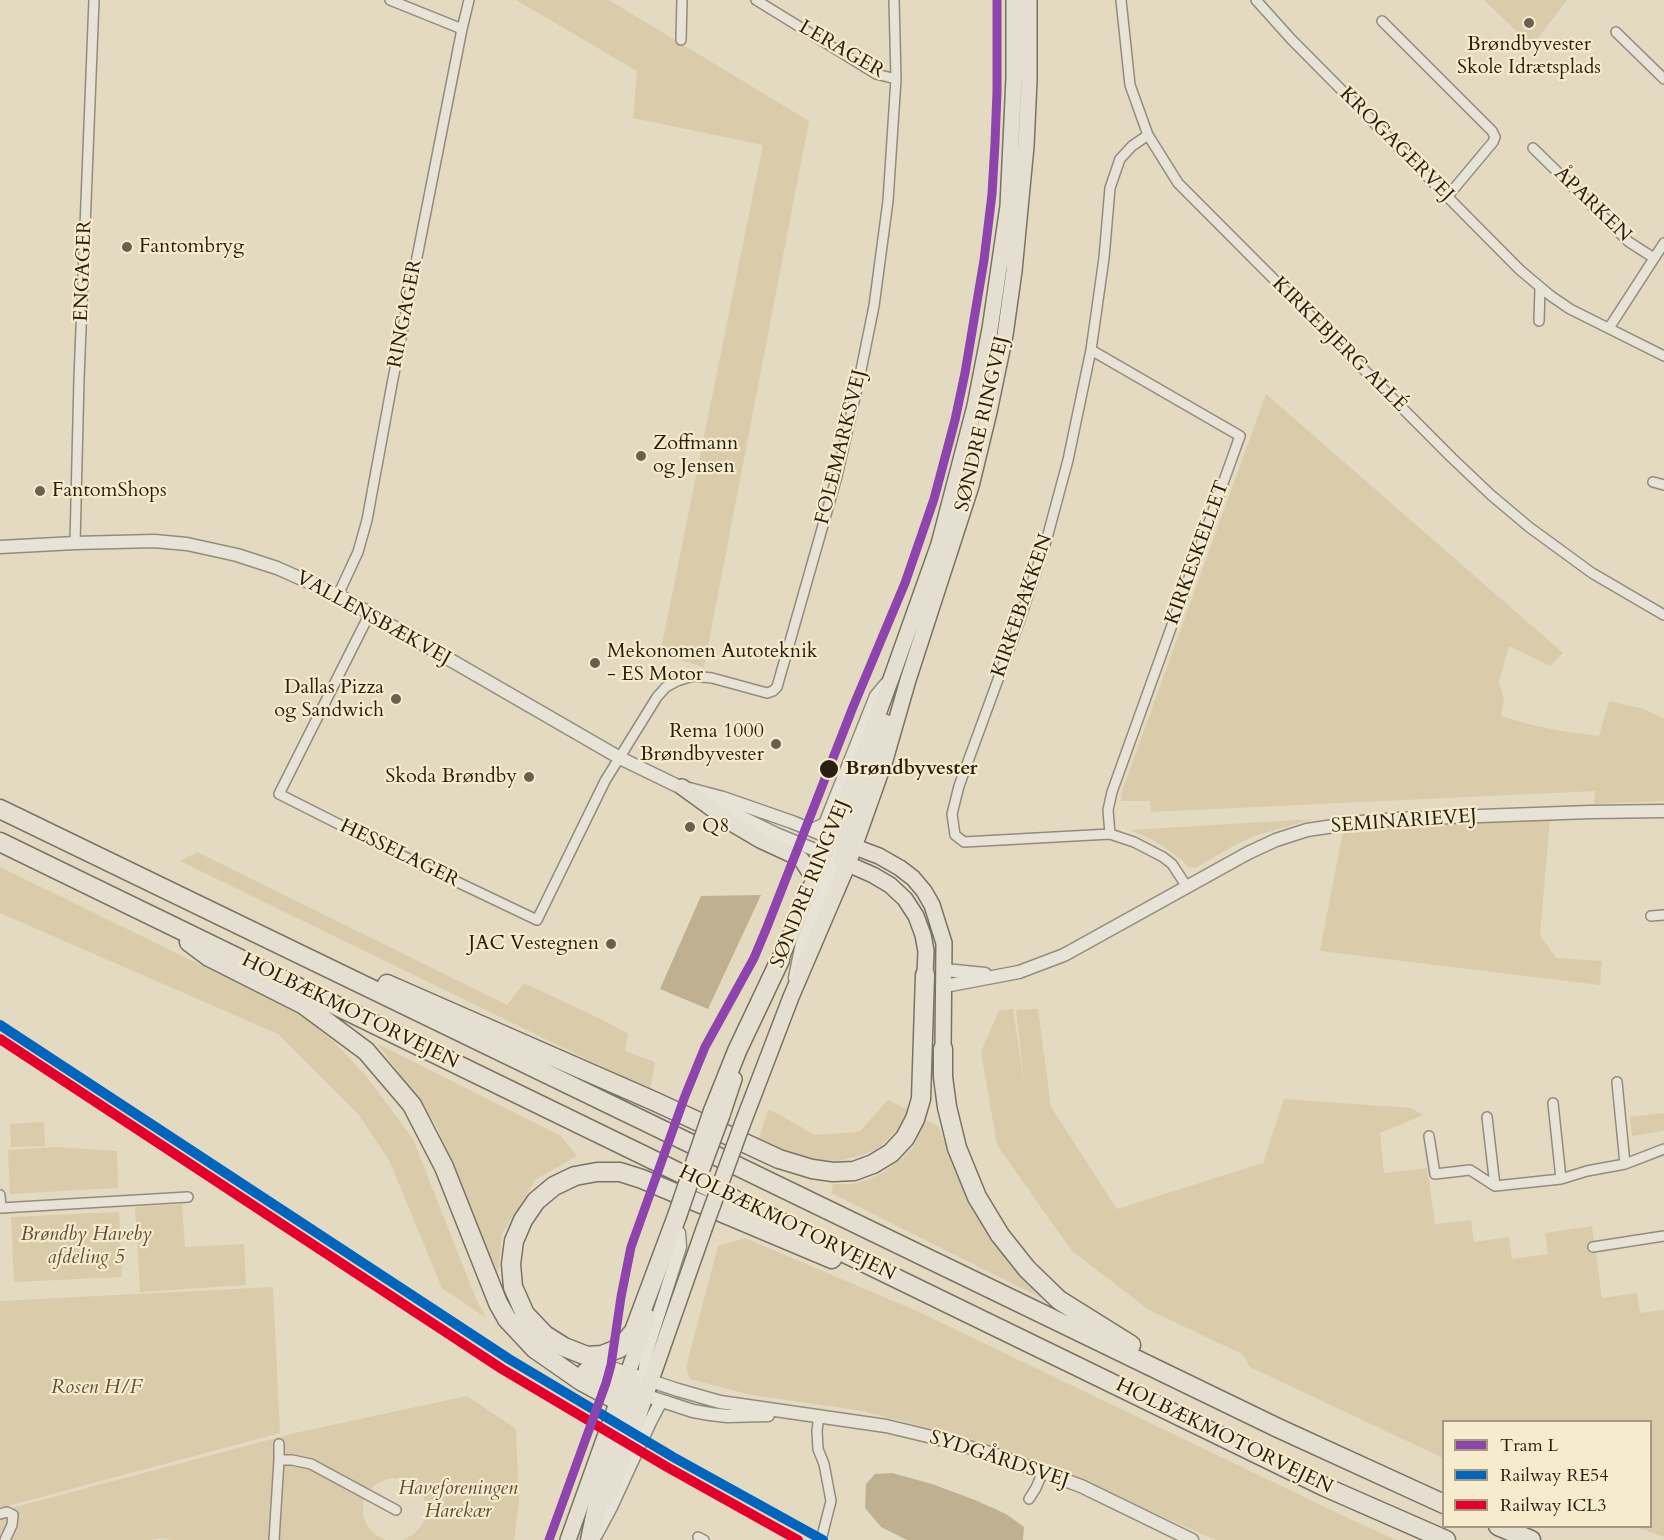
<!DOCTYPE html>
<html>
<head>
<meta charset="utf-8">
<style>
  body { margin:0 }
  #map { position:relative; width:1664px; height:1540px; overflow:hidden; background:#e4dac1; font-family:Cardo,serif }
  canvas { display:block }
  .legend { position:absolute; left:1442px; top:1420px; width:210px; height:108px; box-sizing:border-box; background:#f7ebcd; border:2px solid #a59982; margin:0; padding:8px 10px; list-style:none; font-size:18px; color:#291e12 }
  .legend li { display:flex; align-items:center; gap:12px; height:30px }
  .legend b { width:30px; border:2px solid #a59982 }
</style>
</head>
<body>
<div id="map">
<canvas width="1664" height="1540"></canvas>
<ul class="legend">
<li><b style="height:8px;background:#8e44ad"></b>Tram L</li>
<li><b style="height:8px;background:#0065bd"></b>Railway RE54</li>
<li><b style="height:8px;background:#e4002b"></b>Railway ICL3</li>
</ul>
</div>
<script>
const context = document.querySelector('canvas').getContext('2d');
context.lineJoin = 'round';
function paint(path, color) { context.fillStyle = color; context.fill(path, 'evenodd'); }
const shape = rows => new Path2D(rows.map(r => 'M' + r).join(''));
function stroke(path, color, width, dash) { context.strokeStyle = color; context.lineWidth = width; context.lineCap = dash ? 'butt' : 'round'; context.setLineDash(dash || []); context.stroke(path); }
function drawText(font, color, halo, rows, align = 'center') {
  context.font = font + ' Cardo,serif'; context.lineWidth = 4.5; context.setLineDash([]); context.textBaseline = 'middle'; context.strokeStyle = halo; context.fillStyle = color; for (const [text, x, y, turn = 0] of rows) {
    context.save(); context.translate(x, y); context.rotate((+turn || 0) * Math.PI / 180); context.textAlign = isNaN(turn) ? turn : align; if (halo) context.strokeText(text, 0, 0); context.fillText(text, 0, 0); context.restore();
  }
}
paint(shape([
  [516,0,609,0,809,121,704,667,660,654,763,145,633,118,637,71],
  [1484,0,1567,0,1532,46],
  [1266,394,1563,653,1550,666,1509,646,1499,682,1504,699,1501,716,1532,725,1561,731,1599,736,1609,701,1644,709,1664,719,1664,801,1594,804,1595,791,1151,812,1150,801,1121,801,1122,791],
  [1313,819,1254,836,1231,847,1196,868,1188,867,1182,860,1164,847,1149,838,1130,830],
  [1550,820,1540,935,1556,958,1602,961,1600,985,1320,951,1343,831,1398,823],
  [197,852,507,1005,524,983,605,1021,628,1034,625,1051,655,1062,650,1090,180,861],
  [0,867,297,1012,333,1041,367,1077,413,1139,476,1299,486,1318,442,1288,389,1160,359,1115,278,1034,0,913],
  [1013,1009,1025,1089,1016,1010,1038,1009,1051,1107,1117,1209,1263,1163,1284,1099,1411,1108,1423,1115,1380,1133,1384,1173,1427,1168,1435,1224,1471,1220,1474,1242,1509,1237,1512,1259,1548,1254,1545,1233,1592,1226,1602,1298,1637,1293,1640,1313,1664,1310,1664,1537,1637,1527,1650,1526,1650,1422,1444,1422,1443,1458,1250,1367,1242,1354,1149,1310,1072,1251,997,1145,981,1052,999,1010],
  [378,1044,561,1136,577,1156,536,1179,502,1234,498,1274,436,1125],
  [888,1100,908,1110,897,1130,880,1147,863,1155,838,1161,817,1160,795,1157,758,1140,769,1109,815,1135,859,1132],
  [1664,1113,1664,1131,1632,1136,1630,1117],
  [925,1120,938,1126,967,1196,1043,1299,831,1193,833,1184,852,1184,867,1180,882,1173,904,1157,914,1146],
  [44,1122,45,1146,11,1147,10,1124],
  [56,1147,117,1151,118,1188,10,1194,8,1150],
  [182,1204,185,1247,244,1244,246,1285,140,1292,135,1207],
  [119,1212,122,1277,14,1282,11,1217],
  [745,1238,919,1312,1352,1520,1396,1540,1216,1540,1038,1462,968,1438,858,1410,751,1395,690,1379,686,1367,718,1246],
  [273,1287,280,1433,0,1508,0,1301],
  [467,1396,516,1429,519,1503,514,1540,403,1540,414,1534,422,1525,426,1513,426,1504,423,1496,417,1487,406,1480,395,1478,387,1479,376,1484,368,1492,363,1504,363,1516,368,1527,376,1535,386,1540,172,1540,162,1538,150,1540,0,1540,0,1511,295,1433]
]), '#dacbaa');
paint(shape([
  [761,895,708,1009,660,989,701,896],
  [892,1473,932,1484,975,1500,1006,1514,1024,1527,1023,1540,907,1540,881,1527,865,1508,866,1484,875,1474]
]), '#beb091');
const minor = shape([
  [390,0,462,29],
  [756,0,876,74,896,79],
  [1121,0,1130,85,1148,135,1178,183,1452,458,1491,495,1529,527,1592,573,1664,615],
  [1256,0,1291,39,1520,270,1551,296,1570,309,1664,356],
  [1382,21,1492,131,1495,137,1493,142,1447,197],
  [1616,32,1664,79],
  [681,40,682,0],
  [1148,135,1132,146,1120,159,1110,188,1104,258,1091,350,1068,460,1047,538,1018,625,959,786,952,814,955,835,964,842,1110,834,1134,842,1163,857,1172,864,1187,887],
  [1533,148,1629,242,1654,258],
  [1539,321,1540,288],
  [1609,328,1664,243],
  [1091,350,1240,436,1112,792,1108,810,1110,834],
  [1653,482,1664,485],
  [75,543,79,379,94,0],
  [338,595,358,552,367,520,392,384,462,29,469,0],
  [370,613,279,794,386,848,537,920,605,781,657,697,666,687,677,681,693,676,712,678,767,693,773,691,777,687,837,476,859,380,874,306,888,201,896,79,894,0],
  [1651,916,1664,915],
  [1617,1082,1625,1164],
  [1553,1103,1561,1179],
  [1487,1117,1495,1186],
  [1429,1136,1435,1174,1470,1170,1495,1186,1561,1179,1587,1171,1625,1164,1664,1149],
  [0,1195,1,1208,188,1197],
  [1593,1247,1664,1236],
  [819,1415,817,1431,818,1449,824,1464,831,1501,821,1540],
  [279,1460,292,1460,311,1464,396,1510],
  [1029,1499,1036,1488,1043,1471],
  [0,1514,7,1512,13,1515,12,1525,5,1540],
  [698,1537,704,1540],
  [274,1540,279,1460,279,1444]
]);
const tertiary = shape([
  [0,547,75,543,154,541,187,544,237,555,277,568,338,595,620,758,688,791],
  [689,789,723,798,792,822,831,838,834,858,832,868,802,943,795,978],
  [712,803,776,834,825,854],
  [812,830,825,824,876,696,886,684],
  [945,970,985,974],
  [945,986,1019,972,1064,955,1248,853,1276,840,1307,830,1361,822,1397,819,1590,812,1664,811],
  [603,1365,678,1390,720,1402,886,1426,936,1438,990,1453,1081,1486,1192,1540],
  [643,1386,647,1351,680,1247,679,1233],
  [638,1393,693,1411,710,1414,727,1416,768,1415],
  [596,1535,611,1507,650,1422,661,1401]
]);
const primary = shape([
  [682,787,733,824,760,840,801,859,814,879],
  [831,838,879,856,900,868,913,878,924,891,932,905,944,943,943,1049],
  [844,853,843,842,874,758,885,722],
  [841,861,873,875,890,885,905,899,916,916,923,935,926,951,925,975],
  [776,970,841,815,892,676,939,544,975,406,990,329,1008,206,1014,78,1014,0],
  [722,1115,734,1079],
  [742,1125,791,997,848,864,885,760,908,680,971,486,989,412,1005,335,1014,271,1026,146,1029,80,1029,0],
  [608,1498,638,1417,704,1229],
  [568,1540,648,1317]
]);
const motorway = shape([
  [0,809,1278,1428,1444,1504],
  [0,842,1325,1487,1446,1540],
  [189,942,209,957,304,1005,366,1051,412,1105,444,1167,498,1303,507,1319,535,1349,581,1381,618,1401],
  [387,984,656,1102,779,1159,812,1169,833,1172,854,1171,873,1164,891,1153,905,1138,915,1119,921,1099,925,975],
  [943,1049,943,1077,947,1107,957,1148,977,1197,1000,1235,1027,1269,1059,1300,1131,1345],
  [713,1111,737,1051,780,960],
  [587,1356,602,1355,620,1348,634,1331,677,1216],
  [603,1365,587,1356,564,1347,545,1335,525,1314,513,1287,511,1264,514,1241,523,1220,536,1201,554,1186,575,1176,597,1172,620,1172,642,1179,832,1259],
  [586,1372,623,1387],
  [1498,1526,1531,1540],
  [590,1540,598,1502,631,1399,631,1382,628,1373]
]);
stroke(minor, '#938c7d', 12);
stroke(tertiary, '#938c7d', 15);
stroke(primary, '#797365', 18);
stroke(motorway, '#797365', 21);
stroke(minor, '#e8e3d7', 9);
stroke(tertiary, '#e8e3d7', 12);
stroke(primary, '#e4dfd0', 15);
stroke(motorway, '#e4dfd0', 18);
const primaryBridge = shape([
  [702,1169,722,1115],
  [704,1229,742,1125]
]);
const motorwayBridge = shape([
  [677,1216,713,1111]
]);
stroke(primaryBridge, '#797365', 18, []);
stroke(motorwayBridge, '#797365', 21, []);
stroke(primaryBridge, '#e4dfd0', 15);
stroke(motorwayBridge, '#e4dfd0', 18);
stroke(shape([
  [0,1025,509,1359,673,1457,823,1540]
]), '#0065bd', 10);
stroke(shape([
  [0,1039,502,1369,667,1467,798,1540]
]), '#e4002b', 10);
stroke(shape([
  [549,1540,606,1383,611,1365,621,1297,631,1247,685,1096,705,1047,754,958,767,927,853,707,905,583,934,499,955,420,965,373,984,260,992,194,995,143,997,92,997,0]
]), '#8e44ad', 9);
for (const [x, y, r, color] of [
  [1529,23,6,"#6a604f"],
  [127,247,6,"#6a604f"],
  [641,456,6,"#6a604f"],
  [40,491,6,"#6a604f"],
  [595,663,6,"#6a604f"],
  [396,699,6,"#6a604f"],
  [776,744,6,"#6a604f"],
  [829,769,10,"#291e12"],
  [529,777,6,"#6a604f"],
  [690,827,6,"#6a604f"],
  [611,944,6,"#6a604f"]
]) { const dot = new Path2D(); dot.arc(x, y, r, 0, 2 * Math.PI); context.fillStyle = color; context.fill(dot); stroke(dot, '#f7ebcd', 2); }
drawText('20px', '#291e12', '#f7ebcd', [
  ["Brøndbyvester",1529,45,"center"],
  ["Skole Idrætsplads",1529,68,"center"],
  ["Fantombryg",139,247],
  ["Zoffmann",653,444],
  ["og Jensen",653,467],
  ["FantomShops",52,491],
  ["Mekonomen Autoteknik",607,652],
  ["- ES Motor",607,675],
  ["Dallas Pizza",384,688,"right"],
  ["og Sandwich",384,711,"right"],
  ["Rema 1000",764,732,"right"],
  ["Brøndbyvester",764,755,"right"],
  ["Skoda Brøndby",517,777,"right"],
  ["Q8",702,827],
  ["JAC Vestegnen",599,944,"right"]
], 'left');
drawText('20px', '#291e12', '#f7ebcd', [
  ["LERAGER",841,50,30],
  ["KROGAGERVEJ",1396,145,45],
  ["ÅPARKEN",1592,205,44],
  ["ENGAGER",84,271,-88],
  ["RINGAGER",406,314,-79],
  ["KIRKEBJERG ALLÉ",1339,345,45],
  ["SØNDRE RINGVEJ",983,424,-77],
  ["FOLEMARKSVEJ",842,447,-76],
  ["KIRKESKELLET",1198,553,-70],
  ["KIRKEBAKKEN",1023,606,-71],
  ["VALLENSBÆKVEJ",373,619,29],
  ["SEMINARIEVEJ",1404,822,-4],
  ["HESSELAGER",399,854,26],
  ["SØNDRE RINGVEJ",811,884,-68],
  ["HOLBÆKMOTORVEJEN",350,1012,26],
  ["HOLBÆKMOTORVEJEN",787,1224,26],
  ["HOLBÆKMOTORVEJEN",1224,1437,26],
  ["SYDGÅRDSVEJ",999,1460,18]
]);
drawText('bold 20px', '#291e12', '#f7ebcd', [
  ["Brøndbyvester",845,769]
], 'left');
drawText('italic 20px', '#5b4e3a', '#f7ebcd', [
  ["Brøndby Haveby",86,1235],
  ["afdeling 5",86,1258],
  ["Rosen H/F",97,1388],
  ["Haveforeningen",458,1489],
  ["Harekær",458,1512]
]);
</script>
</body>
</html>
